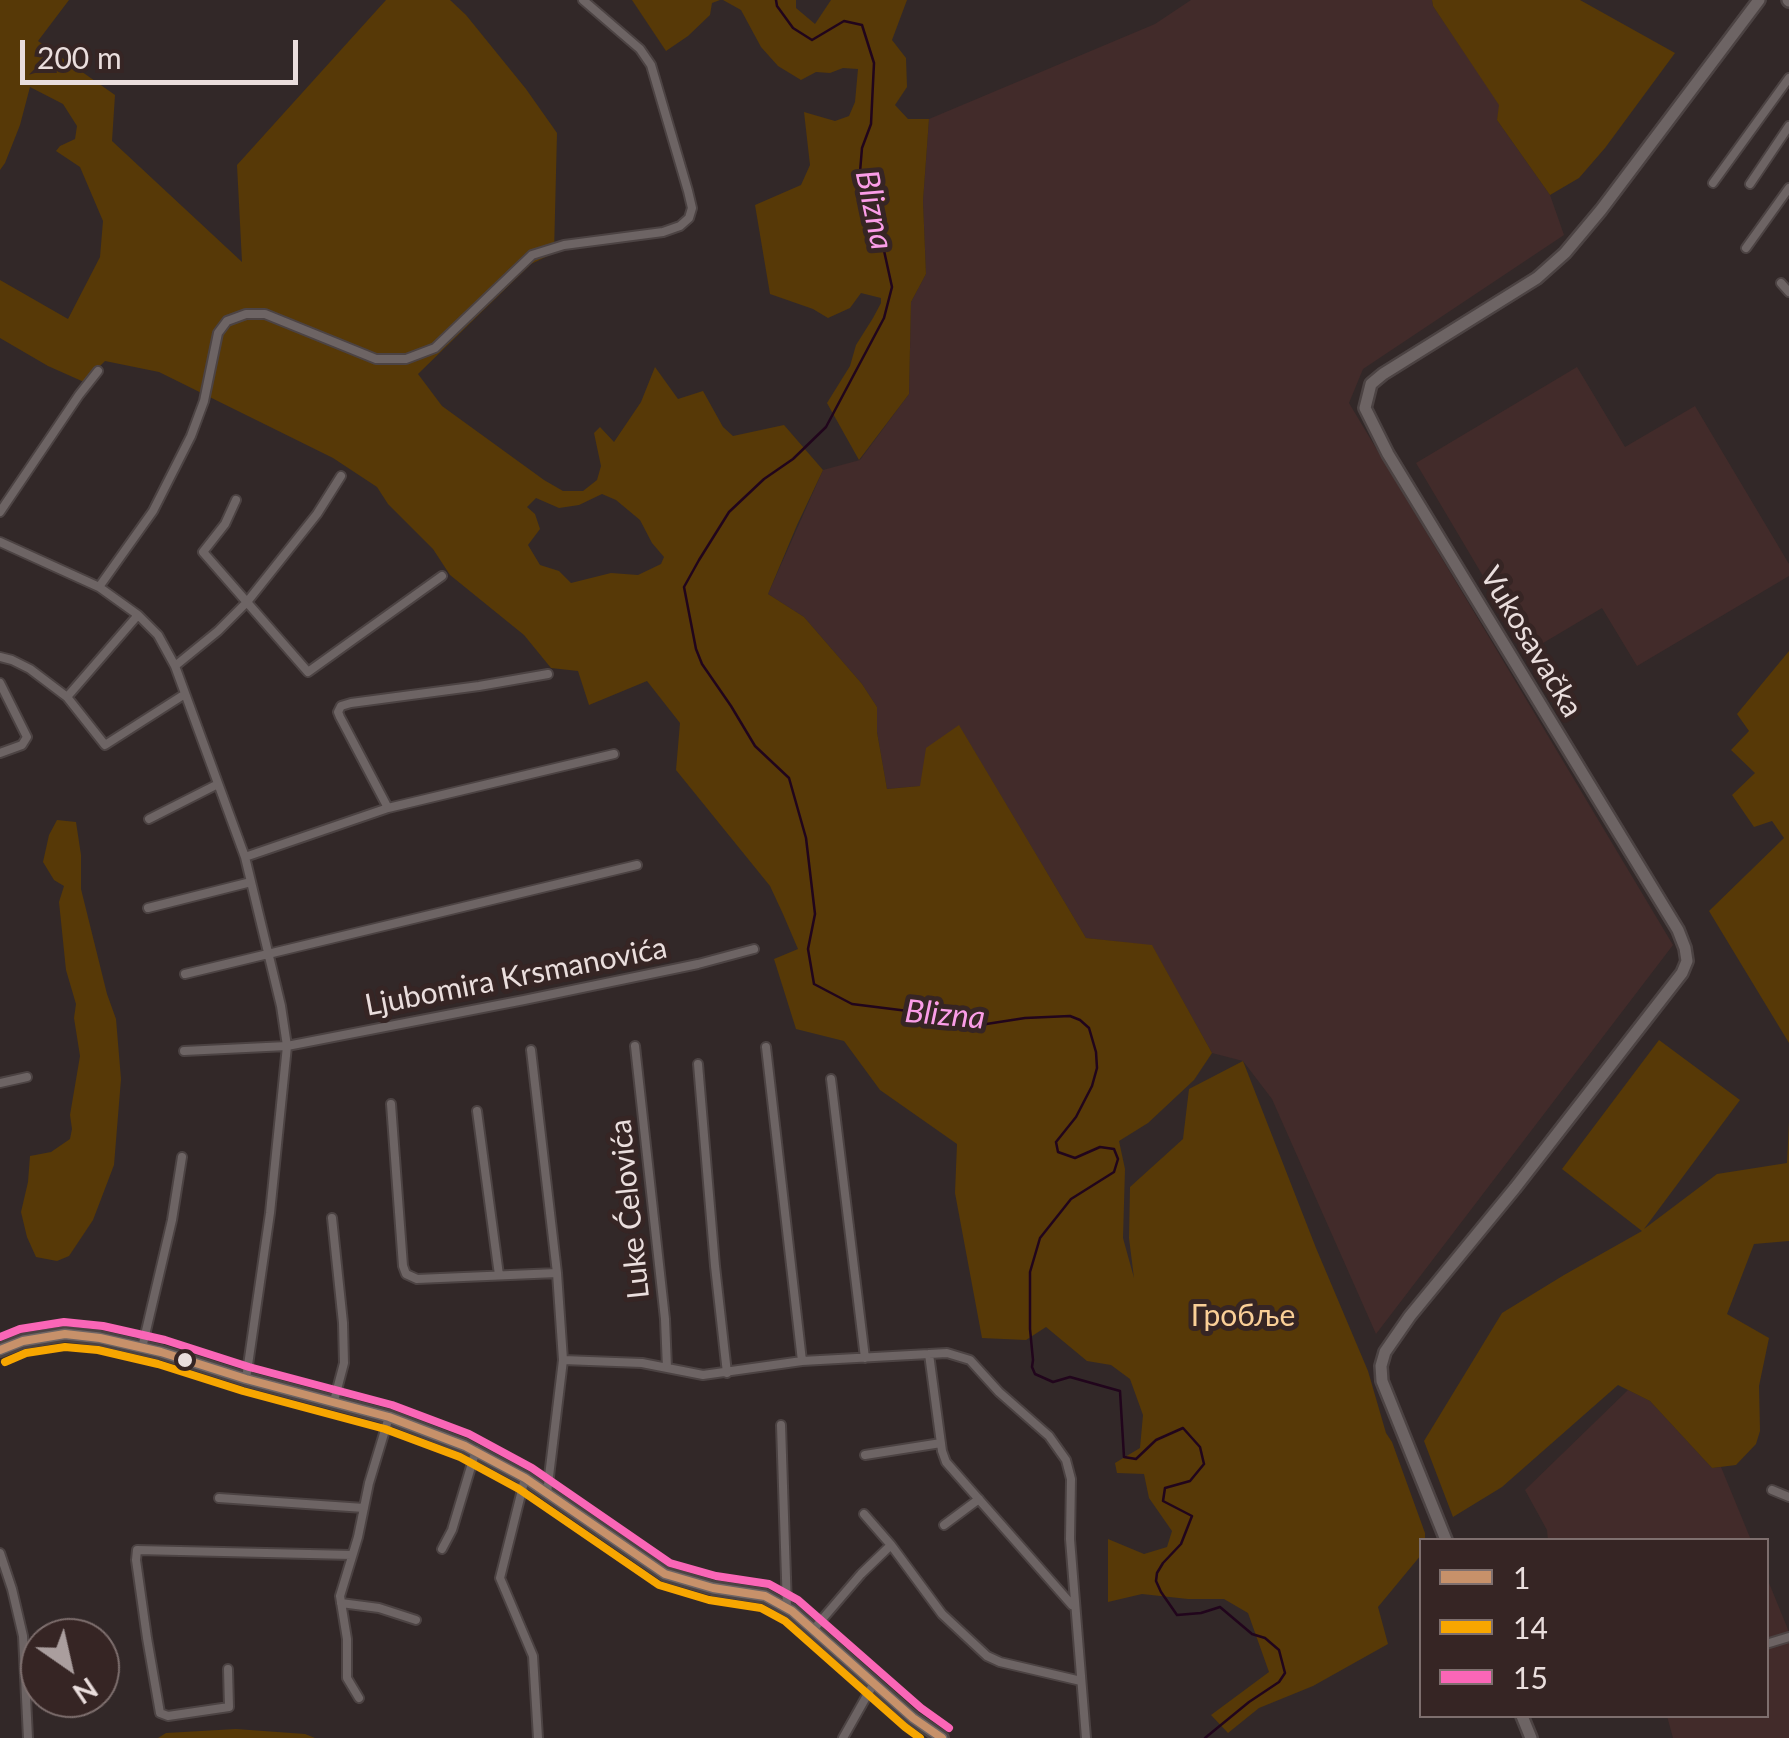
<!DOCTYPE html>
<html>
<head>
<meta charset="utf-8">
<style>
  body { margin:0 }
  #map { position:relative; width:1789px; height:1738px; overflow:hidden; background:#322828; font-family:Lato,sans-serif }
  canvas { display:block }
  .legend { position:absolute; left:1419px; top:1538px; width:350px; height:180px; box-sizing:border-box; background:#362524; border:2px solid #7e6f6e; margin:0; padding:12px 18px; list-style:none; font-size:30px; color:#eadedd }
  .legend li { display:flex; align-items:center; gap:20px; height:50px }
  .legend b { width:50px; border:2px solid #7e6f6e }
  .north { position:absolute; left:20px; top:1618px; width:100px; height:100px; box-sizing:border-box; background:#362524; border:2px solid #7e6f6e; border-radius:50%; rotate:146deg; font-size:28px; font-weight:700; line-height:40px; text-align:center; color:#eadedd }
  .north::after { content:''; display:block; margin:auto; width:35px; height:45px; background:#aa9e9e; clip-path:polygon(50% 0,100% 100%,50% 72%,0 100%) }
  .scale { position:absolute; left:20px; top:40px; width:278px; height:45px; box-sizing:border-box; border:5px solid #eadedd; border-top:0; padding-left:12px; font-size:30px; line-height:35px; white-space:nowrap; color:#eadedd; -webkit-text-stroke:8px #362524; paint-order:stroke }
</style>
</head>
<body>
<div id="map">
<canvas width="1789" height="1738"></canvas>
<ul class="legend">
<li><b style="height:12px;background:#c7916a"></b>1</li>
<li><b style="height:12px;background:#f7a600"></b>14</li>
<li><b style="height:12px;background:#fa66b7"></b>15</li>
</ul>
<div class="north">N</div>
<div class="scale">200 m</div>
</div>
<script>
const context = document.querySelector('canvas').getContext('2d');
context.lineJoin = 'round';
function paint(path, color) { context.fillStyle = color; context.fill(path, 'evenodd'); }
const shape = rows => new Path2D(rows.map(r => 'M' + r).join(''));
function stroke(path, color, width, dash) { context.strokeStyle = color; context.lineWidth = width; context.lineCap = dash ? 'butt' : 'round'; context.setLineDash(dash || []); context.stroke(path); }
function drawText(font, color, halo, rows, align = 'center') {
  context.font = font + ' Lato,sans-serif'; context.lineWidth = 10; context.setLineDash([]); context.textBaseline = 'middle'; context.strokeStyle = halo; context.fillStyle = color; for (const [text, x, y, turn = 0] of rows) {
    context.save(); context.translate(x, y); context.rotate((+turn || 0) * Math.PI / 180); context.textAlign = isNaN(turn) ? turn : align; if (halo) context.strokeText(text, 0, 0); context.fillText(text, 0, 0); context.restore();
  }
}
paint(shape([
  [1191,0,1432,0,1433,6,1500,105,1497,120,1550,195,1564,235,1363,369,1349,403,1673,945,1376,1334,1272,1099,1243,1061,1212,1053,1152,946,1086,938,959,726,921,786,887,789,877,732,877,707,862,684,804,617,768,594,823,470,860,460,909,394,911,302,926,274,923,201,929,119,1155,24],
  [1577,367,1625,447,1695,406,1789,564,1789,576,1637,666,1602,608,1528,652,1416,463],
  [1628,1390,1650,1401,1712,1468,1721,1467,1751,1540,1548,1540,1547,1530,1525,1490],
  [1767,1578,1789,1632,1789,1738,1673,1738,1667,1716,1766,1716]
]), '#422b2a');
paint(shape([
  [0,0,69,0,38,41,115,95,112,141,242,262,237,165,386,0,450,0,466,15,526,89,557,133,554,253,531,264,418,374,442,406,544,480,563,491,583,491,597,480,601,466,594,433,600,427,614,442,641,402,655,367,678,399,703,391,723,427,733,436,784,425,823,470,797,525,768,594,804,617,862,684,877,707,877,732,887,789,920,786,926,748,959,725,1086,938,1152,945,1212,1053,1194,1080,1148,1123,1119,1141,1125,1169,1123,1238,1134,1278,1129,1238,1130,1187,1183,1139,1189,1089,1243,1061,1316,1248,1368,1371,1386,1433,1392,1442,1425,1533,1425,1540,1422,1540,1421,1555,1378,1607,1388,1644,1313,1686,1259,1708,1228,1733,1211,1715,1269,1672,1248,1613,1224,1599,1188,1599,1142,1594,1108,1602,1108,1539,1144,1554,1167,1547,1172,1531,1149,1498,1144,1474,1117,1473,1115,1463,1140,1448,1143,1415,1130,1379,1111,1365,1087,1361,1046,1327,1026,1340,982,1338,955,1193,957,1144,880,1090,844,1041,796,1029,774,959,798,949,783,914,770,886,676,770,680,723,647,681,589,705,578,671,551,668,524,635,450,575,433,549,388,504,377,487,333,458,159,372,105,361,84,382,48,366,0,338,0,280,68,319,100,257,103,221,80,167,56,151,60,146,75,139,77,126,63,104,30,87,20,125,5,163,0,170],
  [602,494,616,500,640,520,652,543,664,557,661,564,638,575,611,573,571,583,559,571,540,565,528,545,540,529,535,514,527,507,536,498,559,508,579,505],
  [632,0,720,0,712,3,710,15,688,36,666,51],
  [723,0,796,0,796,8,815,24,831,0,907,0,892,40,906,58,907,87,895,105,908,119,929,119,923,201,926,274,911,302,909,394,859,460,827,403,850,366,856,345,873,318,881,303,881,298,861,293,850,308,828,318,813,309,770,294,755,205,801,185,810,165,804,112,835,121,849,116,855,102,858,69,843,68,830,73,816,72,801,80,778,66,761,47,741,10],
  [1432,0,1580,0,1675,53,1605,148,1579,178,1550,195,1497,120,1499,105,1433,6],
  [1789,651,1789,1043,1709,911,1784,838,1772,821,1754,827,1732,795,1755,773,1731,750,1749,731,1737,714],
  [57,820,76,822,81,855,81,889,107,994,116,1019,121,1079,114,1165,93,1220,69,1256,57,1261,36,1257,27,1237,21,1212,28,1182,30,1156,51,1152,70,1139,72,1129,70,1115,80,1056,74,1018,76,1004,66,970,59,902,64,886,54,880,43,862,49,835],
  [1659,1040,1740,1100,1644,1229,1717,1174,1787,1163,1789,1122,1789,1241,1754,1244,1727,1314,1769,1338,1759,1386,1760,1431,1756,1444,1736,1465,1712,1468,1650,1401,1618,1385,1502,1487,1453,1517,1424,1441,1502,1313,1564,1275,1642,1231,1562,1169],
  [236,1729,305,1734,315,1738,158,1738,166,1733]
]), '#573907');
stroke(shape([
  [776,0,777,6,793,28,812,40,844,21,862,25,874,63,871,124,862,148,860,172,874,205,892,287,884,318,826,427,793,459,764,479,729,512,699,560,684,587,696,649,702,664,731,706,755,746,789,778,806,838,815,914,808,949,814,984,852,1004,924,1013,950,1022,980,1025,1025,1018,1070,1016,1080,1020,1089,1028,1096,1052,1097,1068,1092,1086,1076,1117,1056,1142,1058,1152,1075,1158,1100,1147,1114,1149,1118,1159,1114,1172,1071,1199,1040,1238,1030,1272,1030,1329,1033,1360,1032,1367,1035,1374,1053,1382,1070,1377,1120,1391,1124,1457,1136,1459,1156,1440,1183,1428,1200,1447,1204,1464,1190,1481,1165,1488,1163,1501,1192,1516,1181,1544,1163,1563,1157,1573,1156,1581,1161,1592,1177,1615,1201,1613,1220,1607,1252,1634,1265,1638,1279,1650,1285,1673,1279,1682,1249,1702,1205,1738]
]), '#21051c', 2.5);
const street = shape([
  [1713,183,1789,78],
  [1750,184,1789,126],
  [1746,248,1789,188],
  [1781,283,1789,292],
  [236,500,225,524,203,552,308,672,442,576],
  [0,512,79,395,98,371],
  [0,542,99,587,138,615,158,635,175,666,245,857,281,1006,287,1046,270,1213,246,1379],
  [99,587,153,511,191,436,204,401,218,333,227,321,246,314,265,314,376,359,406,359,435,348,532,255,564,245,663,232,680,226,689,218,692,208,688,191,651,65,640,49,583,0],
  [0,657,12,660,30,669,67,697,138,615],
  [175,666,218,631,247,602,317,514,341,476],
  [0,683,27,737,22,745,0,753],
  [67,697,105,745,185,694],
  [388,808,340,717,338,712,341,706,351,703,479,686,548,674],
  [149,819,218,784],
  [245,857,388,808,614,754],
  [148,908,251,882],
  [185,974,637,865],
  [635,1046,665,1319,667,1368],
  [766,1047,802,1361],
  [531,1050,557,1273,563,1360,547,1493],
  [184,1051,287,1046,524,1000,698,964,754,949],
  [698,1064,715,1266,727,1373],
  [831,1079,865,1358],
  [0,1083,27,1077],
  [391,1104,403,1266,406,1274,417,1279,557,1273],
  [477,1111,499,1275],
  [332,1218,343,1323,344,1363,334,1401],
  [142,1348,172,1220,182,1157],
  [929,1354,942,1451,946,1462,1072,1605],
  [563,1360,642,1363,703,1375,802,1361,947,1353,970,1360,999,1392,1049,1436,1066,1460,1071,1479,1070,1539,1086,1738],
  [781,1425,787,1608],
  [865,1455,941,1443],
  [525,1478,500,1578,533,1656,538,1738],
  [1772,1490,1789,1497],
  [219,1498,364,1508],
  [864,1514,891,1545,942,1614,987,1656,1000,1662,1081,1681],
  [944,1525,979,1499],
  [442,1549,452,1530,476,1450],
  [0,1553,12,1589,23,1636,28,1738],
  [341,1603,379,1608,416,1620],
  [813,1630,861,1574,891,1545],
  [1766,1644,1789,1637],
  [228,1669,229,1707,168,1716,160,1713,147,1638,136,1560,137,1550,352,1555],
  [359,1698,347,1678,347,1639,340,1596,358,1537,369,1483,389,1417],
  [843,1738,874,1683]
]);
const secondary = shape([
  [1788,0,1789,1],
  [0,1350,23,1341,65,1334,100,1338,161,1352,246,1379,389,1417,465,1446,525,1478,665,1574,713,1588,765,1596,792,1611,913,1718,942,1738],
  [1446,1540,1382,1381,1381,1366,1385,1352,1410,1316,1515,1188,1682,973,1687,961,1685,948,1678,930,1388,454,1365,408,1371,384,1383,374,1537,278,1565,253,1601,210,1759,0],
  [1522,1716,1531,1738]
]);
stroke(street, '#4c4343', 12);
stroke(secondary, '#4c4343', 16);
stroke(street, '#6d6464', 8);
stroke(secondary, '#6d6464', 11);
stroke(shape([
  [0,1350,23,1341,65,1334,100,1338,161,1352,246,1379,389,1417,465,1446,525,1478,665,1574,713,1588,765,1596,792,1611,913,1718,942,1738]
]), '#c7916a', 8);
stroke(shape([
  [5,1362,26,1353,65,1347,98,1350,158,1364,243,1391,385,1429,460,1457,519,1489,659,1585,709,1600,761,1608,785,1621,905,1727,920,1738]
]), '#f7a600', 8);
stroke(shape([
  [0,1337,20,1329,64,1322,103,1326,165,1340,249,1367,392,1405,469,1434,532,1468,670,1563,716,1576,769,1584,798,1600,921,1708,949,1728]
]), '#fa66b7', 8);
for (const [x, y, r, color] of [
  [185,1360,9,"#eadedd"]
]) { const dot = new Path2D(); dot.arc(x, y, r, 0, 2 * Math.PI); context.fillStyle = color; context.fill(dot); stroke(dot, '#362524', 4); }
drawText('30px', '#eadedd', '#362524', [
  ["Vukosavačka",1531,642,59],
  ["Ljubomira Krsmanovića",516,977,-11],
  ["Luke Ćelovića",630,1209,-96]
]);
drawText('30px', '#facf97', '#362524', [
  ["Гробље",1243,1316]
]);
drawText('italic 32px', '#fa9de7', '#362524', [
  ["Blizna",874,210,78],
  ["Blizna",945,1015,5]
]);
</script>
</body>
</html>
